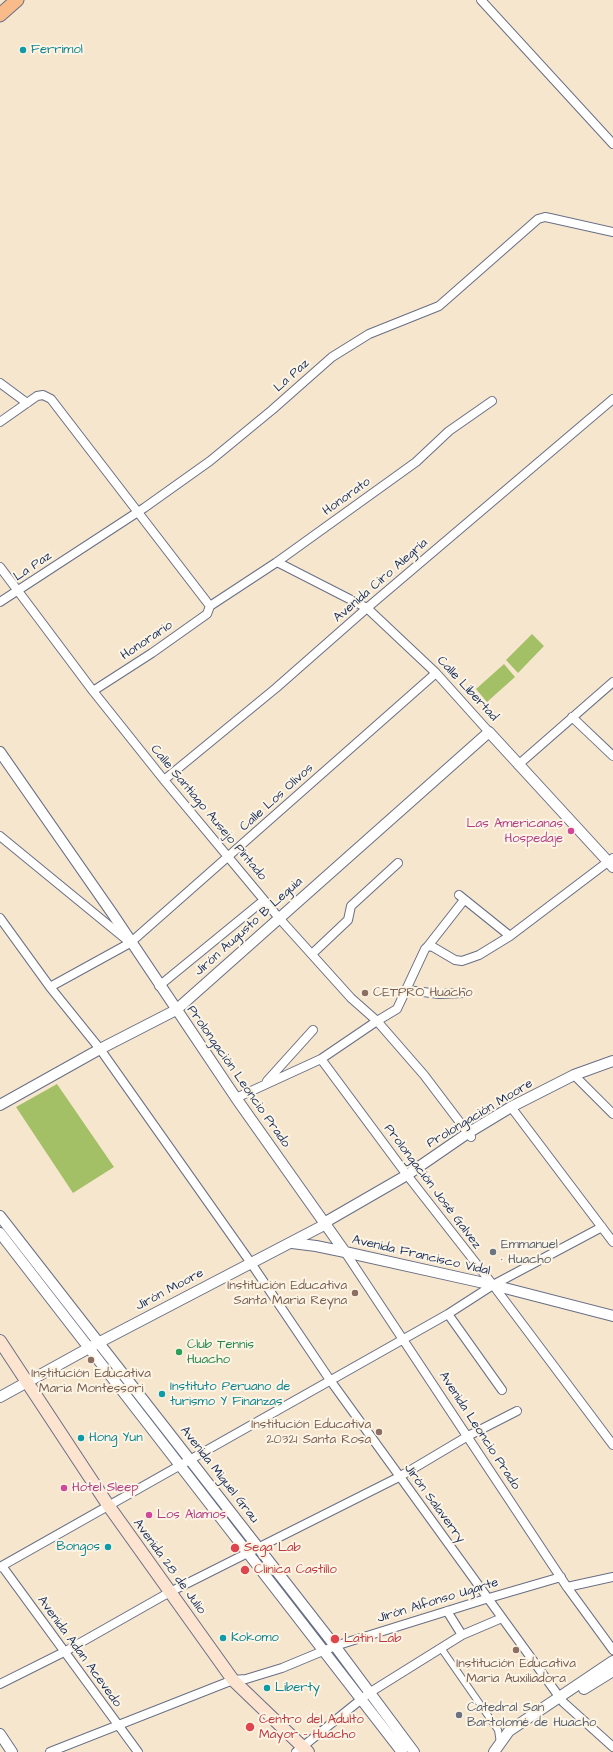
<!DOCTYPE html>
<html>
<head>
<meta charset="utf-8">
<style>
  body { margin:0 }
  canvas { display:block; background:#f7e6ce }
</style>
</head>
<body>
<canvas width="613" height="1752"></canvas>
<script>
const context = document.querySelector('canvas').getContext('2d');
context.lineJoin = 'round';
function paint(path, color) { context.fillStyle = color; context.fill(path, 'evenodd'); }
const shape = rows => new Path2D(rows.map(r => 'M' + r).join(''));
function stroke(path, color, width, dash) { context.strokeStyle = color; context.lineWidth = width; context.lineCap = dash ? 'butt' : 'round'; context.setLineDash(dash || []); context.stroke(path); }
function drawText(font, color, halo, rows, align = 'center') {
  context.font = font + ' "Architects Daughter",sans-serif'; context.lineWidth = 4; context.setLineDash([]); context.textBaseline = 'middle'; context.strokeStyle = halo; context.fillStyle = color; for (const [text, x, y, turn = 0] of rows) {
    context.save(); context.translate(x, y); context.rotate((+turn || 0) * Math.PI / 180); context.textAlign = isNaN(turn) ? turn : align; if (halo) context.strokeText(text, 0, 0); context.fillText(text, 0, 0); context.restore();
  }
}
paint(shape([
  [532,634,544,646,518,673,506,660],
  [504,664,515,677,487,702,476,689],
  [57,1084,114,1167,73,1193,16,1107],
  [259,1551,331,1644,324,1646,252,1555]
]), '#a3c067');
const pedestrian = shape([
  [441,1648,498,1730,500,1743]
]);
const minor = shape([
  [481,0,613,144],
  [0,383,27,403],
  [0,422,37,396,43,395,51,399,210,606],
  [277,562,367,608,436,673,489,732],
  [0,567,93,691,164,780,279,918,351,998,377,1021,424,1075,471,1137],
  [0,602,144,508,210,461,272,410,332,357,369,334,439,306,538,219,545,217,550,218,613,232],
  [210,606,277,562,416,462,449,431,492,401],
  [93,691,152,653,207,614,210,606],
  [572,717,613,756],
  [518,765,613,682],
  [164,780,276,688,367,608,613,399],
  [0,836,128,941],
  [459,895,510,936],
  [0,918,50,987,100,1049,251,1263,330,1380,563,1702,613,1747],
  [428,946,464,900],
  [312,954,348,920,351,906,398,863],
  [159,986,264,900],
  [50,987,130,943,436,673],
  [407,990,439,994,463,993],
  [321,1059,407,1175,493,1285,613,1445],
  [574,1075,613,1114],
  [267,1081,313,1030],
  [236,1098,321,1059,377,1021,397,1009,425,949,428,946,433,947,455,960,462,961,479,955,510,936,613,858],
  [511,1107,613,1242],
  [345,1252,567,1587,613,1650],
  [448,1314,502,1390],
  [2,1566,138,1752],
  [0,1567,448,1314,493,1285,602,1227],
  [567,1587,613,1577],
  [447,1611,462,1635],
  [0,1684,64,1652,170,1592,399,1477,468,1436,517,1411],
  [50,1752,233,1680,246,1679,282,1668,335,1646,489,1598,561,1577],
  [296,1752,369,1693,462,1635,502,1618]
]);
const tertiary = shape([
  [0,752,112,913,236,1098,345,1252],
  [0,1105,100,1049,176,1010,489,732,613,867],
  [0,1216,335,1646,414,1752],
  [0,1233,402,1752],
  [292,1243,316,1246,345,1252,493,1285,613,1316],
  [0,1397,98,1343,326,1224,329,1220,407,1175,468,1133,511,1107,574,1075,613,1061],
  [584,1689,613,1671],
  [0,1734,12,1752],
  [494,1752,509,1731,613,1661]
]);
const secondary = shape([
  [0,1341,108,1505,233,1680,308,1752]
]);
const primary = shape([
  [0,15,17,0]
]);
stroke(pedestrian, '#686f85', 8);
stroke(minor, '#686f85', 10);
stroke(tertiary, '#686f85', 12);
stroke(secondary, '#686f85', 14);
stroke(primary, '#686f85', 15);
stroke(pedestrian, '#fff', 6);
stroke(minor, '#fff', 8);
stroke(tertiary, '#fff', 10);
stroke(secondary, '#fde4d1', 12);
stroke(primary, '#fabb8b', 13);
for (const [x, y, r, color] of [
  [23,50,4,"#0f9aa8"],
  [571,831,4,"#d1479c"],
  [365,993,4,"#8d6e63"],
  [493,1252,4,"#6b7280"],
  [355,1293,4,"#8d6e63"],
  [179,1352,4,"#2e9e5b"],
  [91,1360,4,"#8d6e63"],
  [162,1394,4,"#0f9aa8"],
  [379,1432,4,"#8d6e63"],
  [81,1438,4,"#0f9aa8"],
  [64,1488,4,"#d1479c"],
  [149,1515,4,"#d1479c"],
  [108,1547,4,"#0f9aa8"],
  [235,1548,5,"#e0444e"],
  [245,1570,5,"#e0444e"],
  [223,1638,4,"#0f9aa8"],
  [335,1639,5,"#e0444e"],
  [516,1650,4,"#8d6e63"],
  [267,1688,4,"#0f9aa8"],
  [459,1715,4,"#6b7280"],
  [250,1727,5,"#e0444e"]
]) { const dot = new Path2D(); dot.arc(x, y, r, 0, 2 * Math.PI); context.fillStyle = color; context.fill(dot); stroke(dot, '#fcf5e5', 1.5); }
drawText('13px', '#0d838f', '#fcf5e5', [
  ["Ferrimol",31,50],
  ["Instituto Peruano de",170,1387],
  ["turismo Y Finanzas",170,1402],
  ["Hong Yun",89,1438],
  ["Bongos",100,1547,"right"],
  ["Kokomo",231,1638],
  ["Liberty",275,1688]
], 'left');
drawText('13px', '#1b2f5e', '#fcf5e5', [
  ["La Paz",292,376,-42],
  ["Honorato",347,497,-36],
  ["La Paz",33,567,-34],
  ["Avenida Ciro Alegría",381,581,-41],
  ["Honorario",147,641,-34],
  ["Calle Libertad",467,689,47],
  ["Calle Los Olivos",277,798,-42],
  ["Calle Santiago Ausejo Pintado",208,813,50],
  ["Jirón Augusto B Leguia",249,927,-42],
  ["Prolongación Leoncio Prado",238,1077,55],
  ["Prolongación Moore",480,1114,-31],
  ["Prolongación José Galvez",432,1187,53],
  ["Avenida Francisco Vidal",421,1256,13],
  ["Jirón Moore",170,1290,-28],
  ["Avenida Leoncio Prado",479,1431,57],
  ["Avenida Miguel Grau",219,1475,52],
  ["Jirón Salaverry",434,1504,54],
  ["Avenida 28 de Julio",169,1567,54],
  ["Jirón Alfonso Ugarte",438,1601,-17],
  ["Avenida Adan Acevedo",79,1652,54]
]);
drawText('13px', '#b23c85', '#fcf5e5', [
  ["Las Americanas",563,824,"right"],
  ["Hospedaje",563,839,"right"],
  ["Hotel Sleep",72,1488],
  ["Los Alamos",157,1515]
], 'left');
drawText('13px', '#785e54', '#fcf5e5', [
  ["CETPRO Huacho",373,993,"left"],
  ["Institución Educativa",347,1286],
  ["Santa Maria Reyna",347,1301],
  ["Institución Educativa",91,1374,"center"],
  ["Maria Montessori",91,1389,"center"],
  ["Institución Educativa",371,1425],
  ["20321 Santa Rosa",371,1440],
  ["Institución Educativa",516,1664,"center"],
  ["Maria Auxiliadora",516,1679,"center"]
], 'right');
drawText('13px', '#5b616d', '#fcf5e5', [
  ["Emmanuel",501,1245],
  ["· Huacho",501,1260],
  ["Catedral San",467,1708],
  ["Bartolomé de Huacho",467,1723]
], 'left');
drawText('13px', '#27864d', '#fcf5e5', [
  ["Club Tennis",187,1345],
  ["Huacho",187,1360]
], 'left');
drawText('13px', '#be3a42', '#fcf5e5', [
  ["Sega Lab",244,1548],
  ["Clinica Castillo",254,1570],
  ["Latin Lab",344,1639],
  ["Centro del Adulto",259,1720],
  ["Mayor - Huacho",259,1735]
], 'left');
</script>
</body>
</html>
